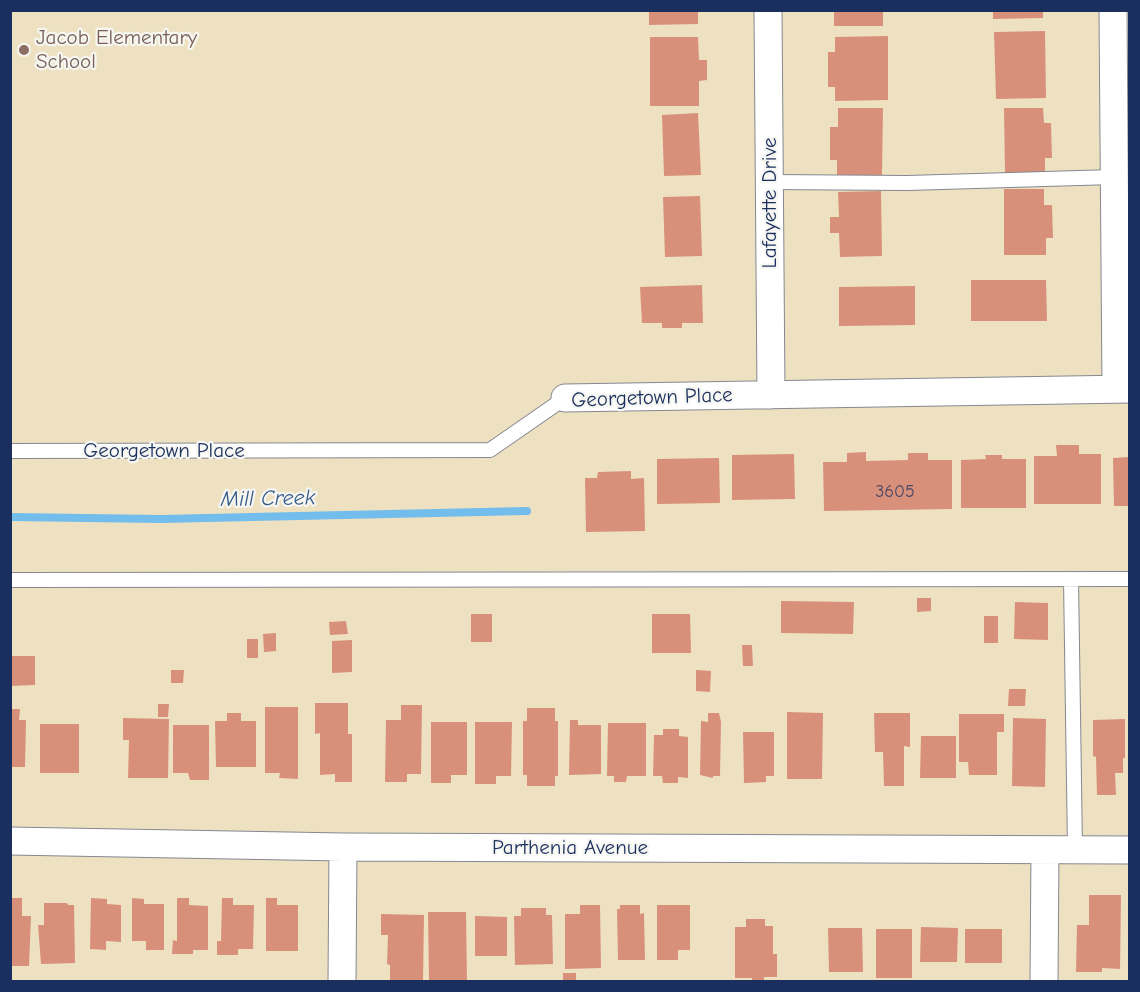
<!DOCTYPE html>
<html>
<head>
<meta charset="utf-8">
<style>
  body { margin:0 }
  #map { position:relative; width:1140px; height:992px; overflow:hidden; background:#eee1c2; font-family:"Comic Neue",sans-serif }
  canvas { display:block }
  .frame { position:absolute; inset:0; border:12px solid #1b2f5e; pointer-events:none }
</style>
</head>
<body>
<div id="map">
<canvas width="1140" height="992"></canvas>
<div class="frame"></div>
</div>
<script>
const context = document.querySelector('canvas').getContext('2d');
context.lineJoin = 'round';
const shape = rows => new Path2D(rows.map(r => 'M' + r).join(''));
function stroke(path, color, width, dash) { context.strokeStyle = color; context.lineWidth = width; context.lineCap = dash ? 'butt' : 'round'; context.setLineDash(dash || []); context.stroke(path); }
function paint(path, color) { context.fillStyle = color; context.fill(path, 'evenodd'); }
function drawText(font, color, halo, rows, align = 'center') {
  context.font = font + ' "Comic Neue",sans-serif'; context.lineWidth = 4.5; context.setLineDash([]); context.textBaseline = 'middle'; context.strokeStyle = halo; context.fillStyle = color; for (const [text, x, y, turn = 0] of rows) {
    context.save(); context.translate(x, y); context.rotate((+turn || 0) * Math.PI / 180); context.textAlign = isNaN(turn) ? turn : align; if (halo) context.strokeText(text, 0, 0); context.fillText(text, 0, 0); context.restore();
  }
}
stroke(shape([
  [10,517,161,519,527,511]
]), '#72bdeb', 8);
paint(shape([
  [649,10,698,10,698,24,649,25],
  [834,10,883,10,883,26,834,26],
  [993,10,1043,10,1043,18,993,19],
  [1045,31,1046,98,996,99,994,32],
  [888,36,888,100,835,101,835,87,828,87,828,52,835,52,835,37],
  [650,37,698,37,699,60,707,60,707,80,699,81,699,106,650,106],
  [838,108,883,108,882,175,837,175,837,160,830,160,830,127,838,127],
  [1004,108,1043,108,1044,123,1051,123,1052,158,1045,158,1045,172,1005,173],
  [698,113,701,175,664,176,662,115],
  [1004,189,1044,189,1044,205,1052,205,1053,238,1046,238,1046,255,1004,255],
  [881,191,882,256,840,257,839,233,830,233,830,217,839,217,838,192],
  [700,196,702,256,665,257,663,197],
  [971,280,1046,280,1047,321,971,321],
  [702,285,703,323,682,323,682,328,662,328,662,323,642,323,640,287],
  [915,286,915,325,839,326,839,287],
  [1056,445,1079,445,1079,454,1101,454,1101,504,1034,504,1034,456,1057,456],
  [866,452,866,461,908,460,908,453,928,453,928,460,952,460,952,509,824,511,823,462,847,462,847,453],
  [794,454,795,499,732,500,732,455],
  [985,455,1002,455,1002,459,1026,459,1026,508,961,508,961,460,986,459],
  [1130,457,1130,506,1114,506,1113,458],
  [719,458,720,503,657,504,657,459],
  [631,471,631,479,644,478,645,531,586,532,585,478,597,478,598,472],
  [917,598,931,598,931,611,917,612],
  [781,601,854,602,853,634,781,633],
  [1015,602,1048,603,1048,640,1014,639],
  [471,614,492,614,492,642,471,642],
  [652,614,690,614,691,653,652,653],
  [984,616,998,616,998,643,984,643],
  [346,621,348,634,330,635,329,622],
  [276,633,276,651,264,652,263,634],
  [247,639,258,639,258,658,247,658],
  [352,640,352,672,332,673,332,641],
  [742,645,752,645,753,666,743,666],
  [10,656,35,656,35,685,10,686],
  [171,670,184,670,183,683,171,683],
  [696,670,711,671,710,692,696,691],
  [1009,689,1026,689,1025,706,1008,706],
  [315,703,348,703,348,734,352,734,352,782,335,782,335,774,320,775,320,733,315,734],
  [158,704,169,704,168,717,158,717],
  [401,705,422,705,421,774,407,774,407,782,385,782,386,720,401,720],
  [265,707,298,707,298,779,279,778,280,773,265,773],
  [527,708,555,708,555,721,558,721,558,776,555,776,555,786,527,786,527,775,523,775,523,721,527,721],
  [10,709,20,709,19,720,26,720,25,767,10,767],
  [787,712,823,713,822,779,787,779],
  [227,713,241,713,241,721,256,721,256,767,216,767,215,721,227,721],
  [708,713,719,713,721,722,720,776,713,776,713,778,700,775,701,721,708,722],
  [874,713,910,713,910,747,904,746,904,786,884,786,883,752,875,752],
  [959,714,1004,714,1004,732,997,732,997,775,969,775,968,762,959,762],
  [123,718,169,719,168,778,128,778,129,740,123,740],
  [1013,718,1046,719,1045,787,1012,786],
  [1125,719,1125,758,1123,758,1123,773,1115,773,1116,795,1097,795,1096,757,1093,756,1093,720],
  [570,720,578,720,578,725,601,725,601,774,569,775],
  [431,722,467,722,467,775,451,775,451,783,431,783],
  [475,722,512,722,511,776,496,776,496,784,475,784],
  [608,723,646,723,646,776,627,776,626,782,614,782,614,776,607,776],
  [40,724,79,724,79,773,40,773],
  [173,725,209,725,209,780,190,780,188,773,173,773],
  [663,729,679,729,679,736,688,737,688,778,678,777,678,783,663,783,662,776,653,776,654,735,663,735],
  [743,732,774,732,774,776,766,776,766,782,744,783],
  [921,736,956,736,956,778,920,778],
  [1089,895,1121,895,1120,969,1102,968,1102,972,1076,972,1077,925,1089,925],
  [10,898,22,898,22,916,31,916,29,966,10,966],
  [91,898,107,899,107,904,121,905,121,942,106,941,106,950,90,949],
  [132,898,144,899,144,904,164,904,164,950,146,950,146,941,132,941],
  [177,898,189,898,189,905,208,906,208,950,193,950,193,954,172,954,173,940,177,941],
  [222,898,233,898,233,905,254,905,253,949,238,949,238,955,217,955,217,941,221,941],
  [266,898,277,898,277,905,298,905,298,951,266,951],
  [44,903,67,903,68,905,74,905,75,963,41,964,38,925,44,925],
  [580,905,600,905,601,968,565,969,565,914,580,914],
  [620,905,640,905,640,914,644,913,645,960,618,960,617,909,620,909],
  [657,905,690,905,690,950,678,950,678,960,657,960],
  [521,908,546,908,546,915,552,915,553,964,515,965,514,916,521,916],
  [428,912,466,912,467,982,429,982],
  [381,914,424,915,423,982,390,982,390,965,387,964,388,935,381,935],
  [475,916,507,917,507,956,475,956],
  [746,919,765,919,765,926,773,926,773,954,777,954,777,977,764,977,764,982,752,982,752,978,735,978,735,927,746,927],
  [921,927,958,928,957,962,920,962],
  [828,928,862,928,863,972,829,972],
  [876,929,912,929,912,978,876,978],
  [965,929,1002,929,1002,963,965,963],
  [563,973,576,973,576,982,563,982]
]), '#d8907b');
const lane = shape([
  [769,182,907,183,1114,177],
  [10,451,490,450,565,398],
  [1071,579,1075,850],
  [10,580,1130,579]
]);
const street = shape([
  [768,10,771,395],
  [1113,10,1116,389],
  [565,398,1130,389],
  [10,841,343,847,1130,850],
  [342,982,343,847],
  [1044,982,1045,850]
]);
stroke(lane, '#848890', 16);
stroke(street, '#848890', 29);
stroke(lane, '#fff', 14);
stroke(street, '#fff', 27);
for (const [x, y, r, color] of [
  [24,50,6,"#8d6e63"]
]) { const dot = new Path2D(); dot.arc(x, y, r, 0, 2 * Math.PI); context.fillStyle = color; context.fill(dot); stroke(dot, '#f6f6f2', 2); }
drawText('18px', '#4a4765', null, [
  ["3605",895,492]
]);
drawText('21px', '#785e54', '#f6f6f2', [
  ["Jacob Elementary",36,38],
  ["School",36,62]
], 'left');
drawText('21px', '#1b2f5e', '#f6f6f2', [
  ["Lafayette Drive",770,203,-90],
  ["Georgetown Place",652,398,-2],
  ["Georgetown Place",164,451],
  ["Parthenia Avenue",570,848]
]);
drawText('italic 22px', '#355a88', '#f6f6f2', [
  ["Mill Creek",268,499,-1]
]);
</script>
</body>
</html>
